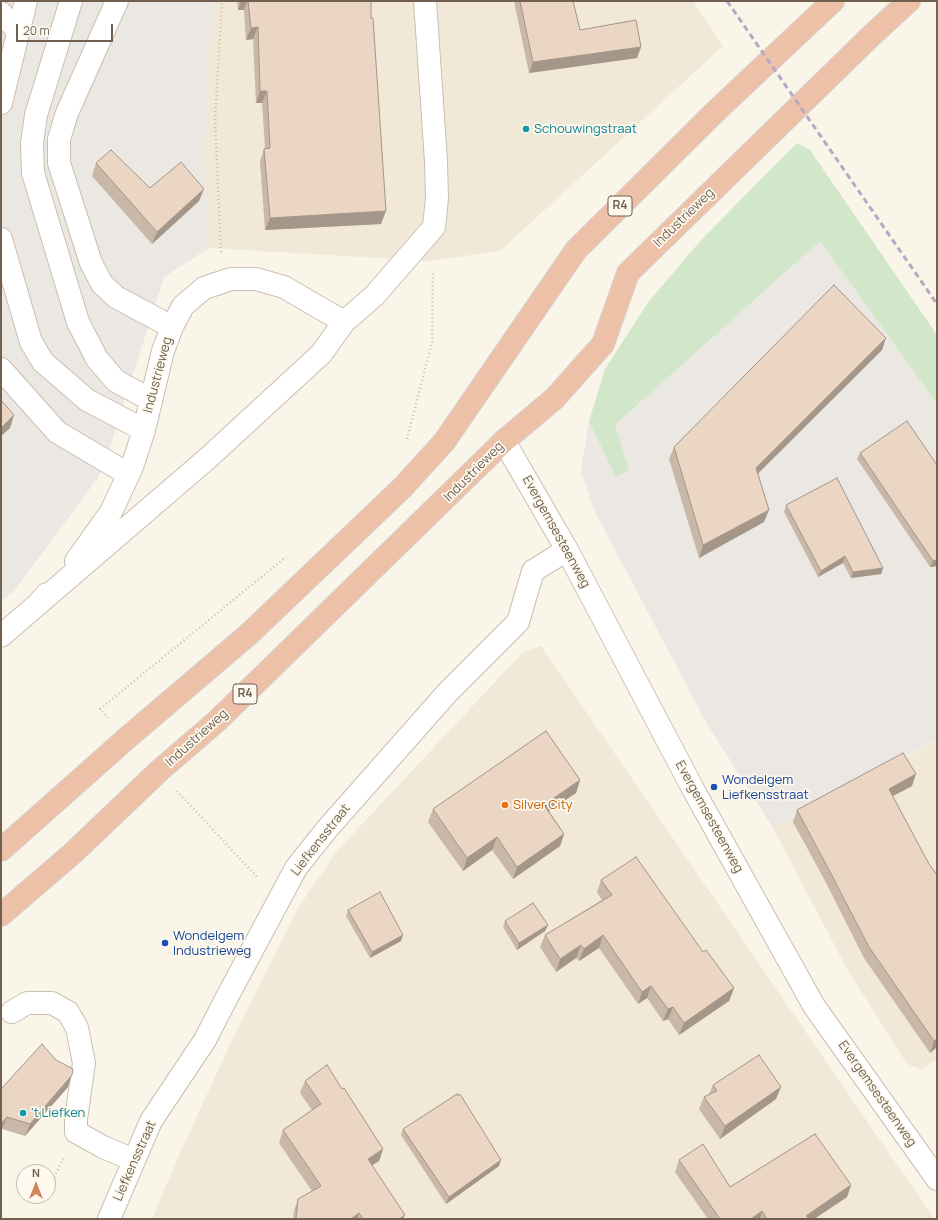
<!DOCTYPE html>
<html>
<head>
<meta charset="utf-8">
<style>
  body { margin:0 }
  #map { position:relative; width:938px; height:1220px; overflow:hidden; background:#faf5e9; font-family:Manrope,sans-serif }
  canvas { display:block }
  .frame { position:absolute; inset:0; border:2px solid #715f50; pointer-events:none }
  .north { position:absolute; left:16px; top:1164px; width:40px; height:40px; box-sizing:border-box; background:#fdf9ef; border:1px solid #c5bbaf; border-radius:50%; rotate:0deg; font-size:11px; font-weight:700; line-height:16px; text-align:center; color:#715f50 }
  .north::after { content:''; display:block; margin:auto; width:14px; height:18px; background:#d4855e; clip-path:polygon(50% 0,100% 100%,50% 72%,0 100%) }
  .scale { position:absolute; left:16px; top:24px; width:97px; height:18px; box-sizing:border-box; border:2px solid #715f50; border-top:0; padding-left:5px; font-size:12px; line-height:14px; white-space:nowrap; color:#715f50; -webkit-text-stroke:3px #fdf9ef; paint-order:stroke }
</style>
</head>
<body>
<div id="map">
<canvas width="938" height="1220"></canvas>
<div class="frame"></div>
<div class="north">N</div>
<div class="scale">20 m</div>
</div>
<script>
const context = document.querySelector('canvas').getContext('2d');
context.lineJoin = 'round';
function paint(path, color) { context.fillStyle = color; context.fill(path, 'evenodd'); }
const shape = rows => new Path2D(rows.map(r => 'M' + r).join(''));
function stroke(path, color, width, dash) { context.strokeStyle = color; context.lineWidth = width; context.lineCap = dash ? 'butt' : 'round'; context.setLineDash(dash || []); context.stroke(path); }
function drawText(font, color, halo, rows, align = 'center') {
  context.font = font + ' Manrope,sans-serif'; context.lineWidth = 3.5; context.setLineDash([]); context.textBaseline = 'middle'; context.strokeStyle = halo; context.fillStyle = color; for (const [text, x, y, turn = 0] of rows) {
    context.save(); context.translate(x, y); context.rotate((+turn || 0) * Math.PI / 180); context.textAlign = isNaN(turn) ? turn : align; if (halo) context.strokeText(text, 0, 0); context.fillText(text, 0, 0); context.restore();
  }
}
paint(shape([
  [212,1,693,1,723,46,500,251,429,261,209,248,204,152],
  [541,646,895,1162,935,1219,152,1219,176,1162,226,1053,298,908,337,851,524,651],
  [937,741,937,1059,922,1069,907,1064,847,969,773,828]
]), '#f1e8d8');
paint(shape([
  [1,1,212,1,204,152,209,248,164,277,109,450,99,476,14,591,1,602],
  [820,241,937,404,937,740,773,828,706,722,594,510,581,471,589,421,615,425]
]), '#ebe7e2');
paint(shape([
  [797,143,810,150,937,335,937,404,820,241,615,425,629,470,616,477,589,421,605,369,649,301,702,239]
]), '#d2e6c9');
const minor = shape([
  [71,1,36,115,32,143,33,173,78,322,97,359,116,381,151,400],
  [117,1,67,113,59,139,59,163,91,263,102,284,116,297,172,327],
  [1,13,19,32],
  [1,103,26,1],
  [1,239,31,342,43,362,87,400,144,430],
  [1,369,57,432,128,474],
  [504,441,567,550,693,789,814,1006,937,1179],
  [76,561,111,512,132,467,144,430,163,351,172,327,183,306,204,288,231,279,256,279,284,287,344,322],
  [37,605,208,458,321,354,344,322,374,296,434,227,437,198,436,161,425,1],
  [1,636,37,605,47,594],
  [12,1012,27,1003,52,1003,68,1012,77,1028,84,1063,76,1119,76,1132,103,1147,134,1160],
  [109,1219,151,1121,205,1040,225,1001,296,868,327,829,448,692,518,622,533,571,567,550]
]);
const highway = shape([
  [1,850,127,738,249,634,402,488,444,442,576,250,716,111,833,1],
  [1,915,73,853,159,771,217,721,504,441,555,398,603,344,628,273,872,35,909,1]
]);
stroke(minor, '#cbbeb0', 24);
stroke(highway, '#d7d2ce', 24);
stroke(shape([
  [221,252,215,121,222,1],
  [407,439,432,342,433,272],
  [108,718,100,709,286,557],
  [177,791,258,878],
  [55,1190,50,1186,64,1157]
]), '#d1bca7', 2.5, [1, 3]);
stroke(minor, '#fff', 22);
stroke(highway, '#ecc1a8', 22);
stroke(shape([
  [727,1,937,304]
]), '#b9a8c3', 3, [6, 4]);
paint(shape([
  [237,1,371,1,371,18,381,224,265,230,260,161,264,149,265,148,262,103,256,103,253,39,246,40,244,10,238,10],
  [514,1,573,1,580,30,641,47,637,58,529,73],
  [96,163,150,188,199,201,152,244,92,176],
  [882,350,758,474,764,522,699,558,669,459,674,447],
  [860,453,937,465,937,566,930,567,857,459],
  [786,505,883,568,881,574,851,578,843,563,818,577,784,512],
  [580,780,576,793,549,811,564,834,560,846,513,879,492,850,463,871,428,822,433,809],
  [912,786,893,796,937,1047,930,1053,864,958,824,879,793,822,797,810],
  [601,880,703,952,734,988,729,1001,679,1035,668,1019,663,1021,647,998,638,1004,599,948,579,961,576,958,556,972,540,947,545,935,602,900,597,892],
  [348,910,401,941,370,958,346,916],
  [505,921,548,925,545,931,517,950,503,927],
  [305,1081,342,1089,383,1149,379,1161,372,1165,403,1219,293,1219,294,1211,298,1199,312,1191,279,1143,283,1130,312,1110,300,1093],
  [713,1085,776,1099,720,1139,699,1109,704,1097,709,1094],
  [68,1087,25,1136,2,1129,1,1131,1,1089],
  [403,1129,499,1166,446,1204,401,1135],
  [679,1160,730,1187,851,1185,847,1197,814,1219,708,1219,675,1172]
]), '#c9b8a7');
paint(shape([
  [241,1,247,1,244,10,238,10],
  [258,27,253,39,246,40,251,28],
  [641,47,637,58,529,73,533,62],
  [260,91,267,91,262,103,256,103],
  [204,189,199,201,152,244,157,232],
  [386,211,381,224,265,230,270,218],
  [886,338,882,350,751,480,756,468],
  [14,415,10,428,1,436,1,428],
  [769,510,764,522,699,558,703,545],
  [845,556,843,563,818,577,821,571],
  [937,560,937,566,930,567,933,561],
  [883,568,881,574,851,578,853,572],
  [916,774,912,786,885,800,889,789],
  [580,780,576,793,540,817,544,805],
  [564,834,560,846,513,879,517,867],
  [497,837,492,850,463,871,467,858],
  [548,925,545,931,517,950,519,943],
  [403,935,401,941,370,958,372,952],
  [603,935,599,948,579,961,584,949],
  [581,945,576,958,556,972,560,959],
  [651,986,647,998,638,1004,642,992],
  [734,988,729,1001,679,1035,684,1023],
  [673,1007,668,1019,663,1021,668,1009],
  [937,1039,937,1047,930,1053,934,1041],
  [72,1075,68,1087,25,1136,30,1124],
  [781,1087,776,1099,720,1139,725,1126],
  [7,1117,2,1129,1,1131,1,1124],
  [383,1149,379,1161,363,1171,368,1159],
  [501,1160,499,1166,446,1204,449,1197],
  [851,1185,847,1197,814,1219,805,1219,806,1216],
  [762,1211,760,1219,751,1219],
  [359,1213,357,1219,351,1219],
  [405,1215,403,1219,399,1219]
]), '#a49688');
const building = shape([
  [248,1,371,1,371,18,373,18,386,211,270,218,264,149,270,148,267,91,260,91,258,27,251,28,248,1],
  [520,1,573,1,580,30,636,20,641,47,533,62,520,1],
  [111,150,150,188,181,162,204,189,157,232,96,163,111,150],
  [834,285,886,338,756,468,769,510,703,545,674,447,834,285],
  [1,400,14,415,1,428,1,400],
  [907,421,937,465,937,560,933,561,860,453,907,421],
  [837,478,883,568,853,572,845,556,821,571,786,505,837,478],
  [546,731,580,780,544,805,564,834,517,867,497,837,467,858,433,809,546,731],
  [903,753,916,774,889,789,929,864,937,875,937,1039,934,1041,869,947,828,868,797,810,903,753],
  [636,857,703,952,706,950,734,988,684,1023,673,1007,668,1009,651,986,642,992,603,935,584,949,581,945,560,959,545,935,612,895,601,880,636,857],
  [380,892,403,935,372,952,348,910,380,892],
  [533,903,548,925,519,943,505,921,533,903],
  [42,1044,56,1060,73,1069,72,1075,30,1124,7,1117,1,1124,1,1089,42,1044],
  [759,1055,781,1087,725,1126,704,1097,717,1091,713,1085,759,1055],
  [327,1065,342,1089,344,1088,383,1149,368,1159,405,1215,399,1219,363,1219,359,1213,351,1219,296,1219,298,1199,321,1186,283,1130,321,1104,305,1081,327,1065],
  [457,1094,458,1096,460,1094,501,1160,449,1197,403,1129,457,1094],
  [815,1134,851,1185,806,1216,810,1219,767,1219,762,1211,751,1219,720,1219,679,1160,703,1144,730,1187,815,1134]
]);
paint(building, '#ead6c2');
stroke(building, '#a49688', 1);
for (const [x, y, r, color] of [
  [526,129,4,"#0f9aa8"],
  [714,787,4,"#1a4fb4"],
  [505,805,4,"#e8710a"],
  [165,943,4,"#1a4fb4"],
  [23,1113,4,"#0f9aa8"]
]) { const dot = new Path2D(); dot.arc(x, y, r, 0, 2 * Math.PI); context.fillStyle = color; context.fill(dot); stroke(dot, '#fdf9ef', 1.5); }
for (const [x, y, w] of [
  [620,206,24],
  [245,694,24]
]) { const box = new Path2D(); box.roundRect(x - w / 2, y - 10, w, 20, 3); context.fillStyle = '#fdf9ef'; context.fill(box); stroke(box, '#715f50', 1); }
drawText('bold 12px', '#715f50', null, [
  ["R4",620,206],
  ["R4",245,694]
]);
drawText('13px', '#0d838f', '#fdf9ef', [
  ["Schouwingstraat",534,129],
  ["'t Liefken",31,1113]
], 'left');
drawText('13px', '#715f50', '#fdf9ef', [
  ["Industrieweg",684,218,-44],
  ["Industrieweg",158,375,-75],
  ["Industrieweg",474,472,-45],
  ["Evergemsesteenweg",556,532,61],
  ["Industrieweg",197,738,-42],
  ["Evergemsesteenweg",709,817,61],
  ["Liefkensstraat",321,840,-52],
  ["Evergemsesteenweg",877,1094,55],
  ["Liefkensstraat",135,1161,-66]
]);
drawText('13px', '#164399', '#fdf9ef', [
  ["Wondelgem",722,780],
  ["Liefkensstraat",722,795],
  ["Wondelgem",173,936],
  ["Industrieweg",173,951]
], 'left');
drawText('13px', '#c56008', '#fdf9ef', [
  ["Silver City",513,805]
], 'left');
</script>
</body>
</html>
